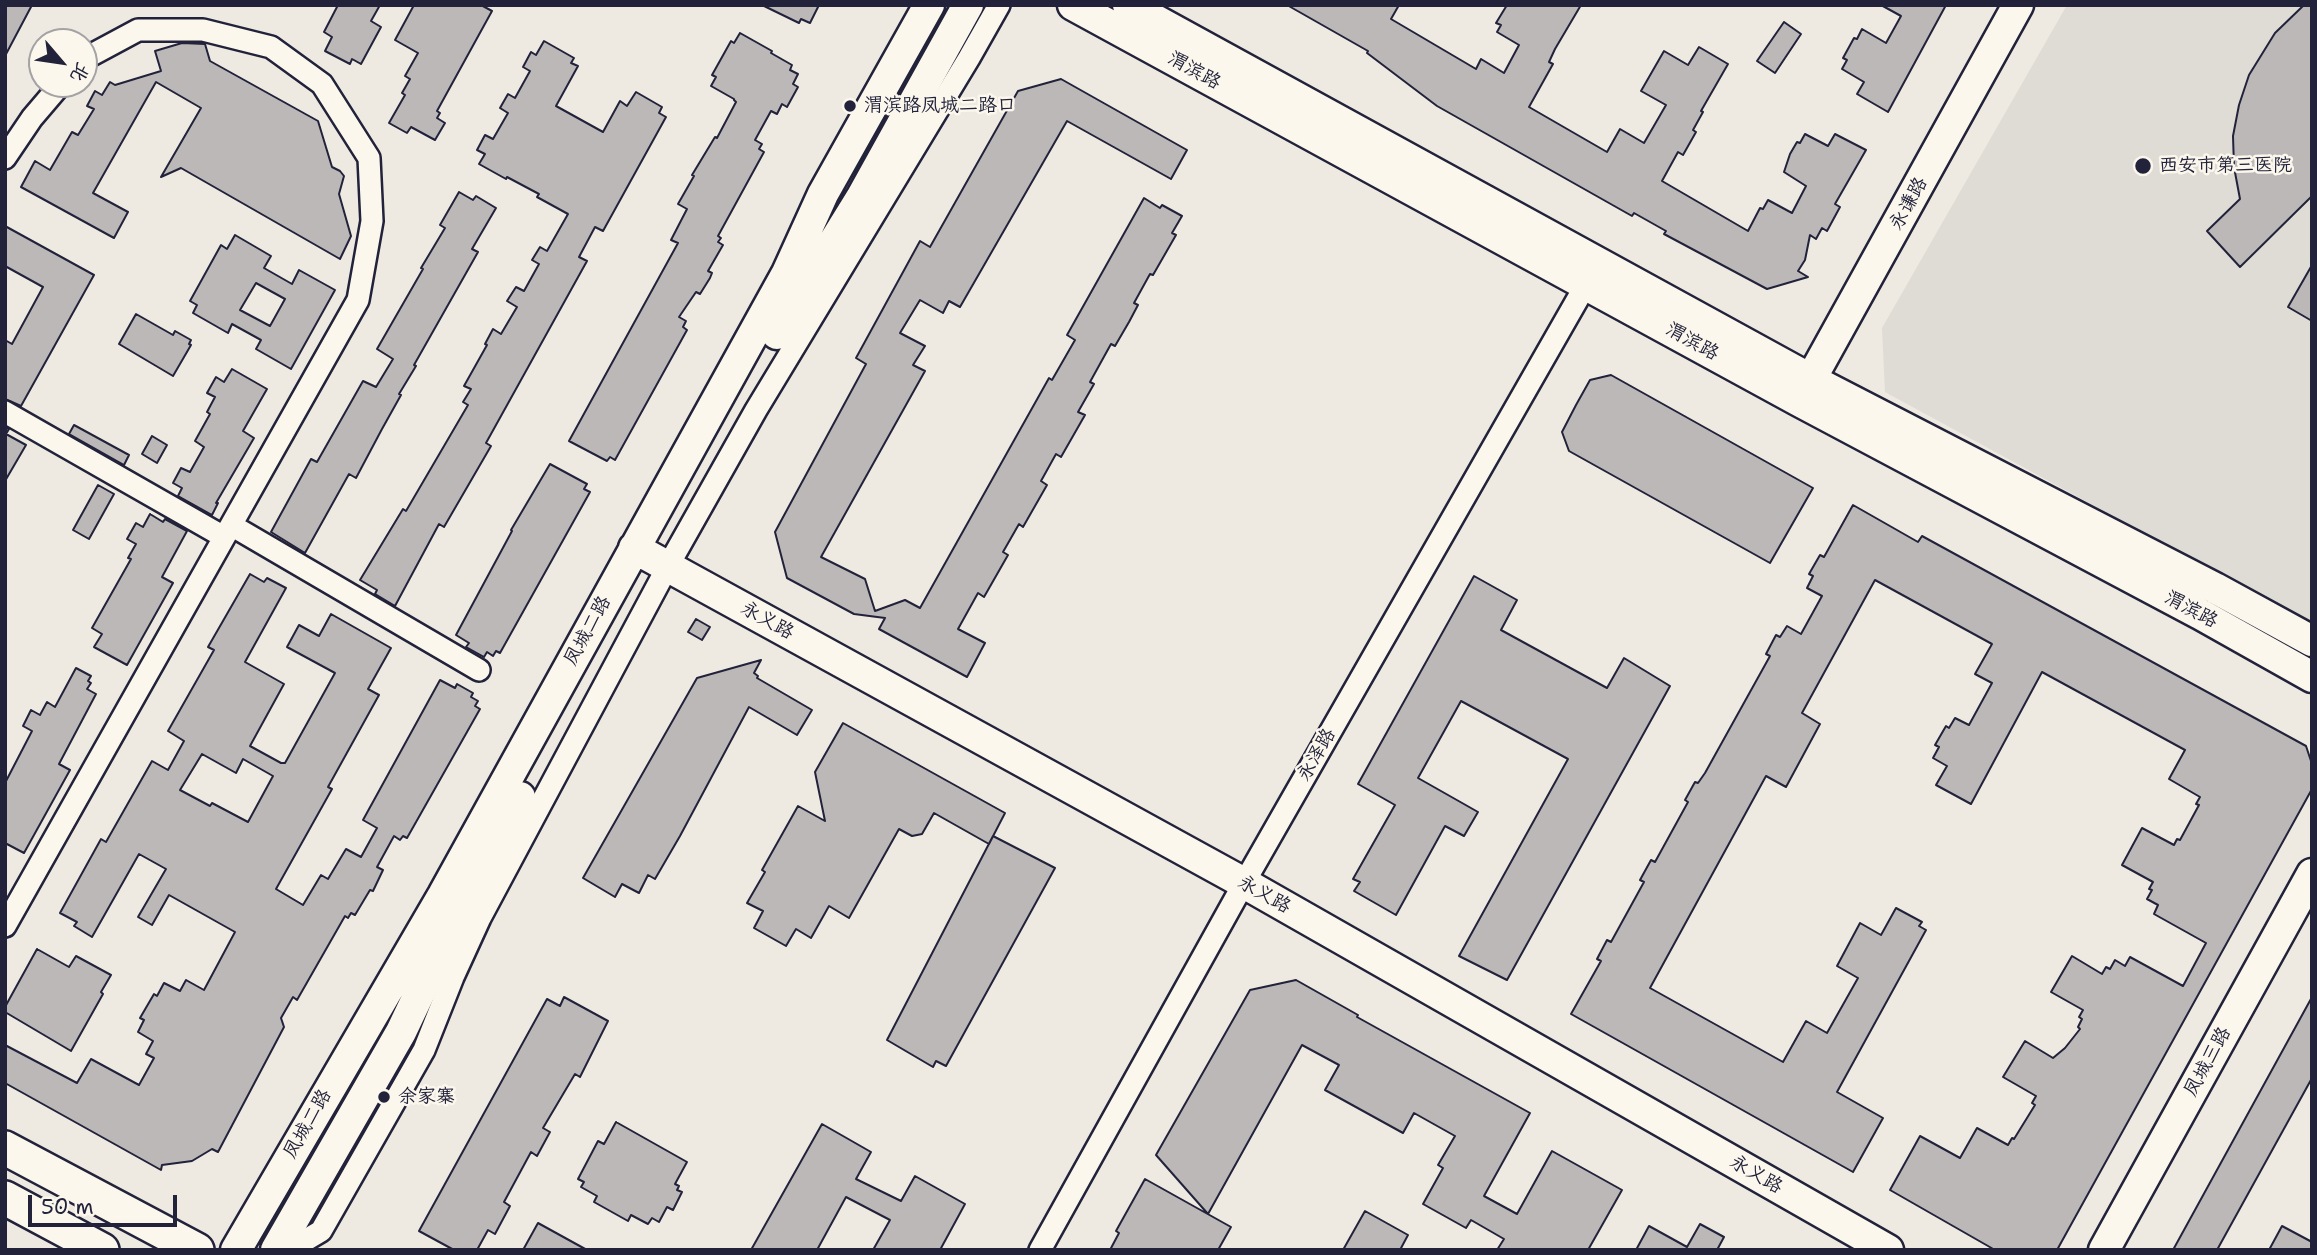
<!DOCTYPE html>
<html>
<head>
<meta charset="utf-8">
<style>
  body { margin:0 }
  #map { position:relative; width:2317px; height:1255px; overflow:hidden; background:#eeeae2; font-family:"Shantell Sans","LXGW WenKai TC",sans-serif }
  canvas { display:block }
  .frame { position:absolute; inset:0; border:7px solid #22223b; pointer-events:none }
  .north { position:absolute; left:28px; top:28px; width:70px; height:70px; box-sizing:border-box; background:#fbf7ec; border:2px solid #a4a2a5; border-radius:50%; rotate:119deg; font-size:19px; font-weight:700; line-height:28px; text-align:center; color:#22223b }
  .north::after { content:''; display:block; margin:auto; width:24px; height:32px; background:#22223b; clip-path:polygon(50% 0,100% 100%,50% 72%,0 100%) }
  .scale { position:absolute; left:28px; top:1195px; width:149px; height:32px; box-sizing:border-box; border:4px solid #22223b; border-top:0; padding-left:9px; font-size:21px; line-height:24px; white-space:nowrap; color:#22223b; -webkit-text-stroke:5px #fbf7ec; paint-order:stroke }
</style>
</head>
<body>
<div id="map">
<canvas width="2317" height="1255"></canvas>
<div class="frame"></div>
<div class="north">北</div>
<div class="scale">50 m</div>
</div>
<script>
const context = document.querySelector('canvas').getContext('2d');
context.lineJoin = 'round';
function paint(path, color) { context.fillStyle = color; context.fill(path, 'evenodd'); }
const shape = rows => new Path2D(rows.map(r => 'M' + r).join(''));
function stroke(path, color, width, dash) { context.strokeStyle = color; context.lineWidth = width; context.lineCap = dash ? 'butt' : 'round'; context.setLineDash(dash || []); context.stroke(path); }
function drawText(font, color, halo, rows, align = 'center') {
  context.font = font + ' "Shantell Sans","LXGW WenKai TC",sans-serif'; context.lineWidth = 5; context.setLineDash([]); context.textBaseline = 'middle'; context.strokeStyle = halo; context.fillStyle = color; for (const [text, x, y, turn = 0] of rows) {
    context.save(); context.translate(x, y); context.rotate((+turn || 0) * Math.PI / 180); context.textAlign = isNaN(turn) ? turn : align; if (halo) context.strokeText(text, 0, 0); context.fillText(text, 0, 0); context.restore();
  }
}
paint(shape([
  [2067,5,2312,5,2312,624,1885,392,1882,328]
]), '#dfdbd5');
const building = shape([
  [5,5,32,5,5,56,5,5],
  [338,5,380,5,371,21,381,27,361,64,352,59,350,64,325,51,332,37,324,32,338,5],
  [414,5,481,5,492,11,437,111,440,113,437,118,445,123,435,140,411,127,407,133,389,123,405,95,402,93,410,79,405,76,418,53,395,40,414,5],
  [762,5,819,5,810,23,801,19,799,23,762,5],
  [1287,5,1399,5,1391,19,1476,69,1481,59,1504,73,1519,45,1497,32,1501,25,1496,23,1507,5,1581,5,1555,49,1549,62,1553,64,1529,107,1607,152,1620,129,1644,143,1666,105,1641,91,1664,51,1688,65,1699,47,1728,64,1701,111,1703,112,1693,130,1696,132,1683,155,1678,152,1662,181,1748,231,1760,208,1763,209,1768,200,1792,213,1806,186,1784,172,1790,154,1797,142,1800,143,1805,134,1828,146,1835,134,1866,150,1835,204,1840,207,1827,231,1822,228,1816,239,1810,235,1805,260,1798,271,1808,277,1767,289,1664,234,1666,231,1634,213,1632,216,1437,106,1367,53,1368,51,1287,5],
  [1881,5,1946,5,1888,112,1857,94,1864,82,1842,69,1847,60,1843,58,1854,38,1857,39,1862,29,1886,43,1901,16,1881,5],
  [2304,5,2312,5,2312,196,2240,267,2207,231,2240,199,2234,167,2233,136,2239,105,2249,75,2275,33,2304,5],
  [1784,22,1801,34,1775,73,1757,61,1784,22],
  [740,33,772,51,771,53,792,65,790,70,798,74,793,84,798,87,787,107,782,104,777,114,771,111,755,140,762,144,759,149,764,152,718,236,721,238,718,242,723,245,708,271,712,273,710,278,700,294,696,292,679,317,686,321,683,327,687,330,615,460,610,457,607,461,569,441,678,243,671,240,687,209,678,204,694,176,692,175,715,137,717,138,736,102,734,100,734,99,711,86,716,77,712,75,731,41,734,43,740,33],
  [544,41,574,58,571,63,578,66,556,106,603,132,620,101,627,106,636,92,662,107,659,113,666,117,603,231,595,227,579,257,587,261,486,443,491,446,444,527,439,524,395,606,375,594,377,590,360,580,403,509,406,511,468,405,463,402,471,389,464,386,487,345,485,344,493,329,501,334,517,307,507,301,516,287,524,291,539,264,532,260,540,247,547,251,568,214,537,197,539,194,507,177,506,179,479,164,485,154,477,150,485,135,493,139,508,113,500,108,508,94,515,98,530,71,523,67,531,52,536,55,544,41],
  [182,43,205,44,210,61,318,121,332,167,340,171,344,176,339,194,351,236,340,259,181,168,161,177,201,108,156,82,93,193,128,212,114,238,21,187,35,161,50,170,72,132,78,135,94,109,87,106,95,91,102,95,110,82,115,85,161,71,155,51,182,43],
  [1061,79,1187,150,1171,179,1067,121,960,307,949,301,943,313,920,300,900,333,925,346,913,365,925,371,821,557,865,579,875,611,905,600,920,608,1049,378,1052,380,1075,340,1067,335,1144,198,1160,208,1162,205,1182,216,1172,233,1176,235,1153,275,1150,274,1134,303,1138,305,1129,322,1115,346,1111,344,1090,382,1094,384,1078,412,1085,415,1061,457,1056,454,1041,481,1047,485,1023,527,1019,524,1003,552,1008,555,984,597,978,593,958,629,985,643,967,677,879,629,885,618,854,614,787,578,775,532,866,364,856,358,920,241,930,247,1018,91,1061,79],
  [459,192,473,200,476,196,496,208,472,249,478,252,414,365,416,366,399,394,401,395,382,429,356,478,349,474,305,553,271,532,311,459,317,462,363,381,376,387,393,359,377,349,423,269,421,268,445,228,440,225,459,192],
  [5,226,94,275,21,406,5,399,5,340,12,344,43,287,5,266,5,226],
  [235,235,271,256,264,268,292,284,299,270,335,290,291,369,256,349,261,340,232,324,228,333,193,313,197,305,190,301,221,245,227,249,235,235],
  [256,283,285,299,270,326,240,310,256,283],
  [2312,265,2312,321,2288,307,2312,265],
  [136,314,173,335,175,331,191,340,189,344,191,345,173,376,119,344,136,314],
  [232,369,267,389,243,431,254,438,216,503,218,503,212,515,178,496,182,488,173,483,181,468,190,472,204,447,195,441,210,414,207,412,215,397,207,393,216,377,224,382,232,369],
  [1611,375,1813,488,1770,563,1569,451,1562,432,1576,405,1590,380,1611,375],
  [74,425,129,455,124,465,69,434,74,425],
  [5,427,9,429,6,434,26,445,5,481,5,427],
  [152,436,167,445,157,463,142,454,152,436],
  [550,464,587,484,584,489,590,492,500,653,496,651,493,656,487,652,484,657,466,647,469,643,456,635,512,531,511,530,550,464],
  [98,485,114,494,89,539,73,530,98,485],
  [1853,505,1918,542,1922,536,2306,746,2312,764,2312,789,2057,1250,1995,1250,1890,1190,1920,1136,1960,1158,1977,1128,2008,1145,2012,1138,2014,1139,2035,1105,2032,1103,2036,1096,2003,1077,2025,1041,2053,1058,2065,1048,2080,1029,2078,1027,2082,1019,2079,1017,2083,1010,2051,992,2072,956,2102,974,2106,967,2110,969,2115,960,2125,966,2130,957,2183,986,2206,943,2154,914,2158,905,2147,899,2152,890,2149,889,2153,882,2122,865,2142,828,2174,845,2177,839,2180,840,2199,805,2196,804,2200,797,2169,779,2185,750,2042,672,1971,804,1936,785,1947,766,1933,758,1939,747,1935,745,1946,726,1949,728,1955,718,1969,725,1992,683,1975,674,1992,644,1875,580,1802,713,1820,724,1786,787,1766,776,1650,988,1783,1062,1806,1021,1827,1033,1858,978,1837,966,1860,923,1881,935,1896,908,1922,922,1919,926,1926,930,1837,1092,1883,1118,1853,1172,1571,1014,1601,961,1597,959,1607,940,1611,942,1644,882,1640,880,1651,860,1655,862,1688,802,1685,800,1695,782,1698,783,1705,773,1770,656,1766,654,1776,635,1780,637,1787,626,1801,634,1822,596,1807,588,1813,576,1809,574,1820,555,1824,557,1853,505],
  [150,514,163,522,165,519,187,531,162,577,173,583,127,665,94,647,102,634,92,628,131,559,128,558,136,544,127,539,136,523,143,527,150,514],
  [250,574,264,582,267,578,286,588,245,662,284,684,250,746,281,763,285,763,335,673,287,647,299,625,319,636,331,614,391,648,368,689,379,695,328,787,332,789,276,889,303,905,321,875,328,879,346,849,361,857,377,828,363,820,440,680,455,688,457,684,473,693,471,697,478,701,475,706,480,709,407,838,403,836,400,840,394,836,377,867,383,870,373,891,370,890,355,915,351,913,348,918,345,916,297,1000,293,997,281,1018,284,1027,218,1152,212,1149,192,1161,162,1165,161,1170,5,1083,5,1045,77,1083,91,1059,139,1085,154,1058,146,1054,153,1041,138,1032,144,1020,140,1018,154,994,157,996,164,983,180,991,186,980,204,990,235,932,169,895,152,925,138,917,166,869,139,854,92,937,74,926,77,922,60,913,101,839,106,842,152,761,168,770,184,741,168,731,214,650,208,647,250,574],
  [202,754,236,773,243,759,273,776,248,822,212,803,210,806,180,790,202,754],
  [1474,576,1517,600,1501,630,1607,688,1624,658,1670,686,1507,980,1459,956,1568,759,1461,701,1418,778,1478,812,1464,836,1445,826,1396,915,1354,891,1360,882,1353,879,1395,805,1358,784,1474,576],
  [696,619,710,627,702,640,688,632,696,619],
  [761,660,754,673,758,676,757,678,812,710,797,735,749,707,680,836,655,879,648,875,639,893,622,884,615,897,583,878,697,678,761,660],
  [76,668,91,676,88,681,91,683,87,689,96,694,59,764,70,770,24,853,5,843,5,783,32,731,23,726,31,710,40,715,47,702,55,707,76,668],
  [843,723,1005,813,989,844,934,813,922,834,912,836,899,829,849,918,829,906,811,938,796,929,786,946,754,928,763,911,747,903,765,872,762,870,798,806,825,821,815,772,843,723],
  [993,836,1055,868,946,1066,936,1061,933,1067,887,1040,993,836],
  [37,949,69,967,76,956,111,975,101,992,103,994,71,1051,5,1012,5,1007,37,949],
  [1296,980,1358,1015,1357,1017,1530,1113,1484,1196,1517,1214,1552,1151,1622,1190,1588,1250,1497,1250,1504,1239,1471,1220,1466,1228,1423,1204,1443,1168,1438,1165,1455,1136,1414,1113,1403,1133,1325,1090,1339,1065,1302,1045,1208,1214,1156,1155,1250,990,1296,980],
  [564,997,608,1021,580,1077,575,1074,543,1128,550,1132,537,1156,531,1152,504,1202,510,1206,495,1234,488,1230,477,1250,454,1250,419,1231,547,999,560,1006,564,997],
  [2312,997,2312,1078,2217,1250,2173,1250,2312,997],
  [616,1122,687,1162,675,1184,679,1186,677,1190,682,1192,673,1210,667,1207,659,1222,652,1218,648,1224,631,1215,628,1221,594,1202,597,1196,581,1187,584,1182,578,1179,598,1141,604,1144,616,1122],
  [822,1124,871,1152,856,1179,901,1201,915,1176,965,1204,940,1250,873,1250,890,1220,846,1197,817,1250,751,1250,822,1124],
  [1145,1179,1231,1227,1218,1250,1110,1250,1119,1233,1116,1231,1145,1179],
  [1365,1211,1408,1235,1400,1250,1343,1250,1365,1211],
  [538,1223,587,1250,523,1250,538,1223],
  [1700,1224,1724,1237,1717,1250,1636,1250,1649,1226,1687,1247,1700,1224],
  [2282,1226,2312,1242,2312,1250,2269,1250,2282,1226]
]);
paint(building, '#bcb8b8');
stroke(building, '#22223b', 2);
const street = shape([
  [5,158,32,118,61,84],
  [5,412,224,537],
  [231,525,479,670],
  [5,926,358,300,372,221,369,158,322,84,271,47,203,30,138,30,84,59],
  [289,1250,321,1231,424,1050,453,977,480,918,668,566,756,410,969,58,999,5],
  [1040,1250,1244,883,1592,274]
]);
const secondary = shape([
  [1073,5,1799,401,2200,614,2312,677],
  [1128,5,1812,380,2215,588,2312,641],
  [777,334,861,198,968,5],
  [1801,397,2018,5],
  [634,548,1244,883,1888,1250],
  [236,1250,443,895,787,273,823,194,929,5],
  [276,1250,401,1032,461,906,520,797],
  [2104,1250,2312,874]
]);
const primary = shape([
  [5,1148,197,1250],
  [5,1198,102,1250]
]);
stroke(street, '#22223b', 26);
stroke(secondary, '#22223b', 35);
stroke(primary, '#22223b', 38);
stroke(street, '#fbf7ec', 21);
stroke(secondary, '#fbf7ec', 30);
stroke(primary, '#fbf7ec', 33);
for (const [x, y, r, color] of [
  [850,106,7,"#22223b"],
  [2143,166,9,"#22223b"],
  [384,1097,7,"#22223b"]
]) { const dot = new Path2D(); dot.arc(x, y, r, 0, 2 * Math.PI); context.fillStyle = color; context.fill(dot); stroke(dot, '#fbf7ec', 2.5); }
drawText('19px', '#22223b', '#fbf7ec', [
  ["渭滨路",1194,71,29],
  ["永谦路",1909,204,-61],
  ["渭滨路",1692,342,29],
  ["渭滨路",2191,610,28],
  ["永义路",767,621,29],
  ["凤城二路",588,631,-61],
  ["永泽路",1317,755,-60],
  ["永义路",1264,895,29],
  ["凤城三路",2208,1062,-61],
  ["凤城二路",308,1124,-60],
  ["永义路",1756,1175,30]
]);
drawText('19px', '#22223b', '#fbf7ec', [
  ["渭滨路凤城二路口",864,106],
  ["西安市第三医院",2159,166],
  ["余家寨",398,1097]
], 'left');
</script>
</body>
</html>
